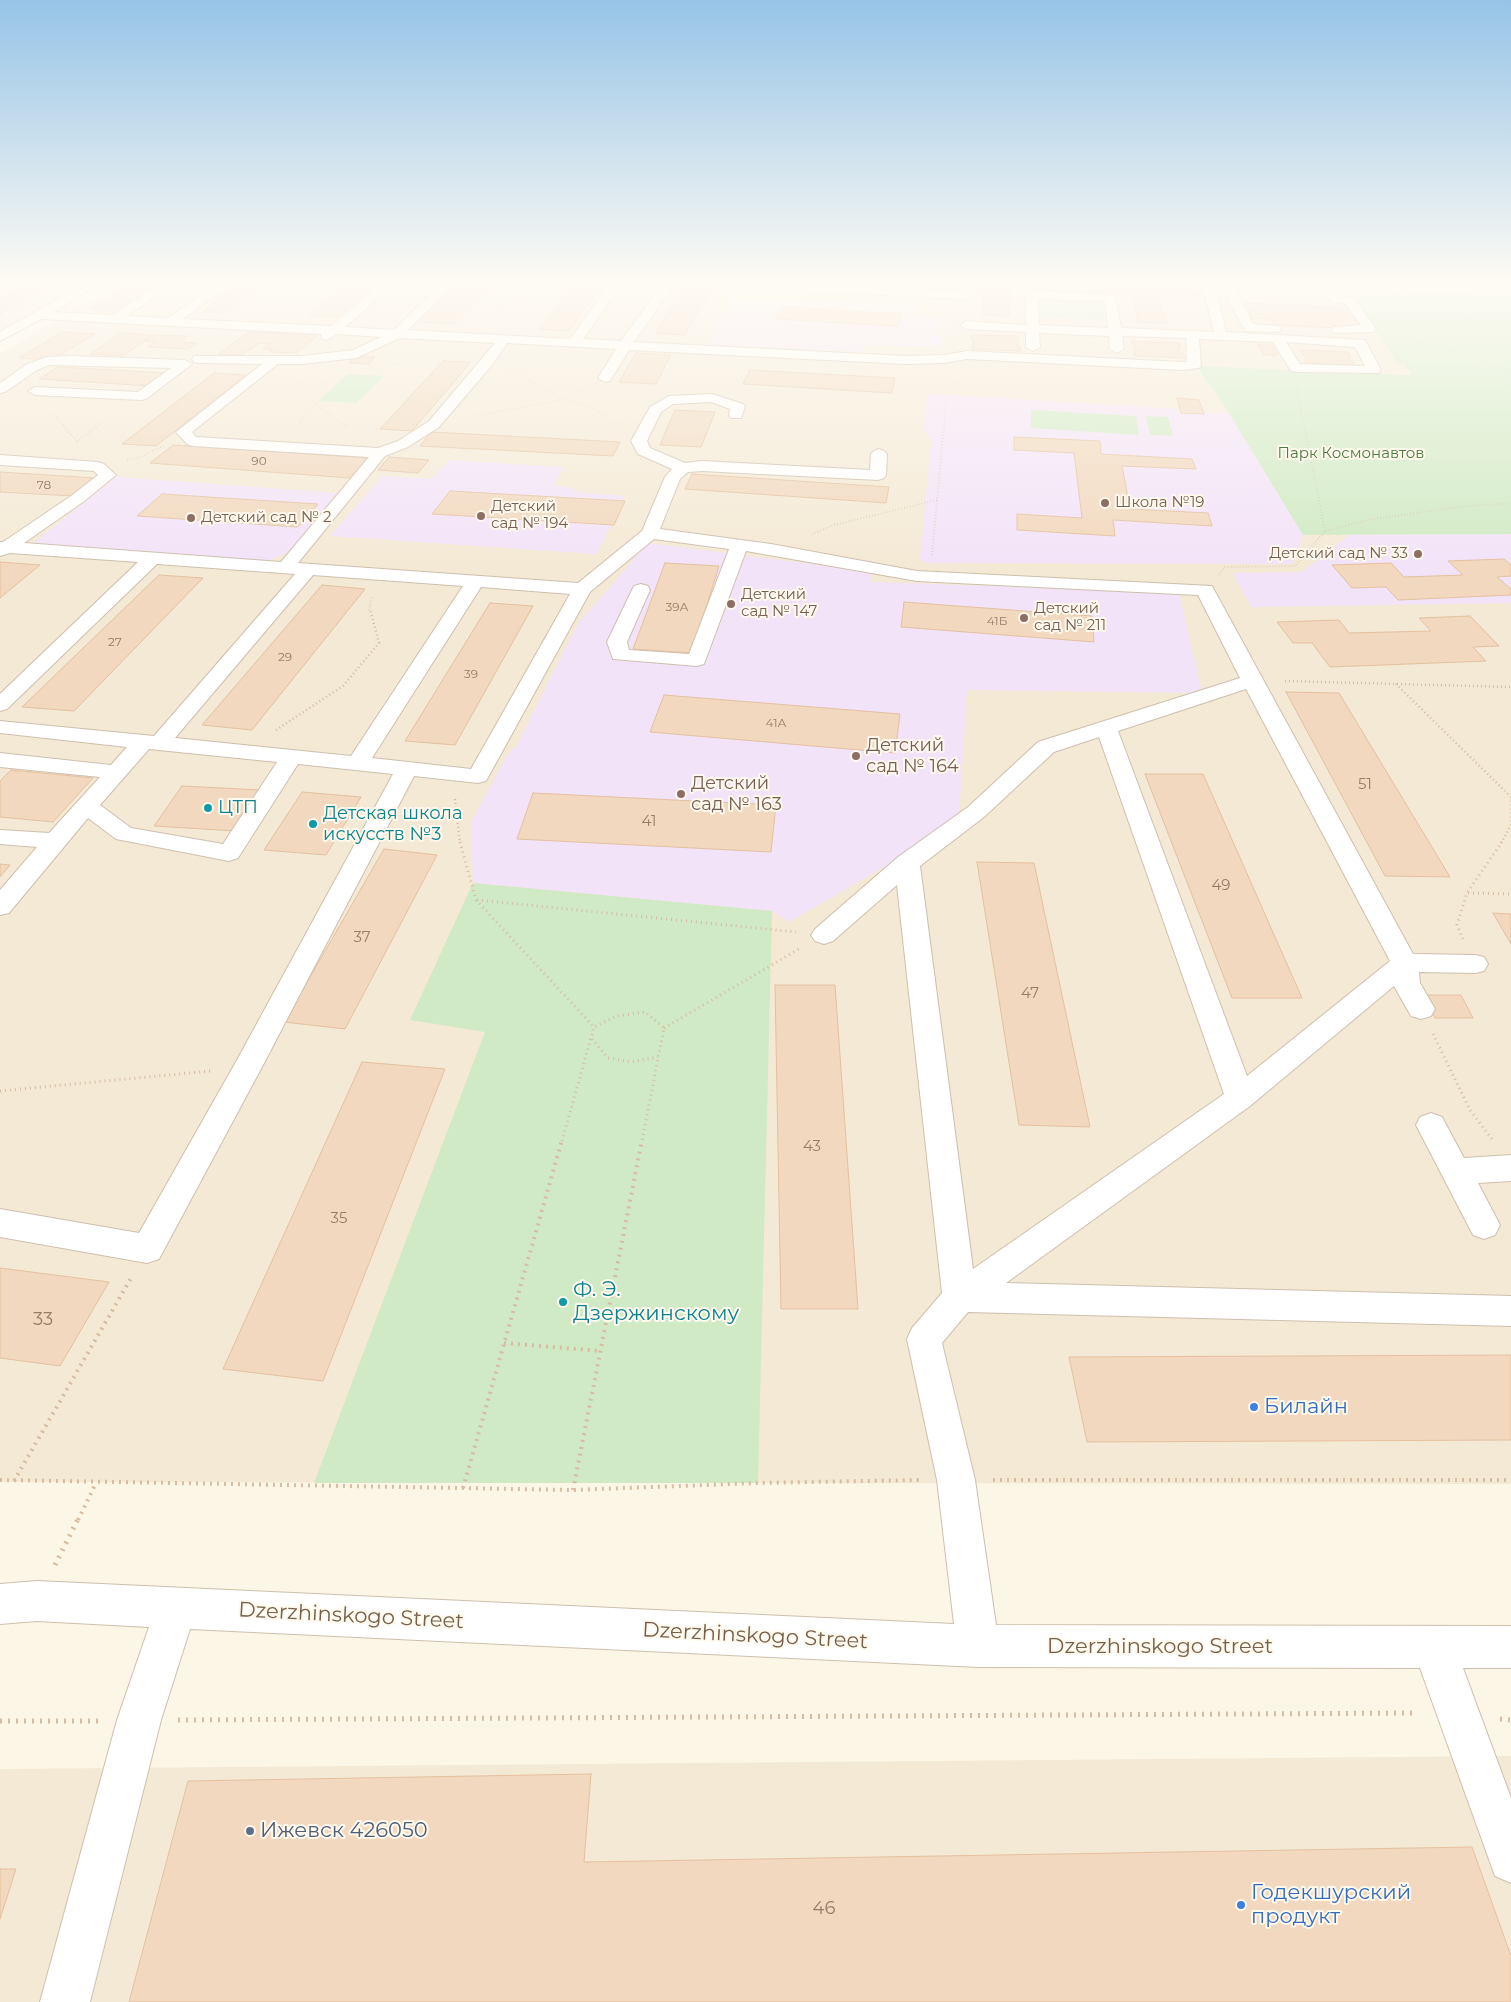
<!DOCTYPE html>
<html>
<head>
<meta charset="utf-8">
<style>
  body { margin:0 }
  canvas { display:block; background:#fcf6e6 }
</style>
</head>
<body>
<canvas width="1511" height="2002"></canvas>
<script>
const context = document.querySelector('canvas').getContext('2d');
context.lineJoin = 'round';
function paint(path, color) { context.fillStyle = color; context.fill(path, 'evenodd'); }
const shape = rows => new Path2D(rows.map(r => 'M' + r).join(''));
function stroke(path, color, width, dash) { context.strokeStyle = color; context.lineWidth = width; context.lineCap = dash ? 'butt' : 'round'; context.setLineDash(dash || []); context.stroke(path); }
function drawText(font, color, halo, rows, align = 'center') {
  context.font = font + ' Montserrat,sans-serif'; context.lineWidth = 4; context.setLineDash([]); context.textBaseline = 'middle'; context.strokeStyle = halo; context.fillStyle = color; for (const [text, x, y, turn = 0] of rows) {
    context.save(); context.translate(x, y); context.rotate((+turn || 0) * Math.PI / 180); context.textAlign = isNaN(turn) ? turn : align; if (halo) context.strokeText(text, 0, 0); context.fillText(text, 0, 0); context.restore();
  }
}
paint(shape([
  [0,282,91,282,0,333],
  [121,282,1178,282,1349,289,1398,363,1404,364,1412,375,1196,367,1229,413,1349,535,1511,534,1511,1484,0,1482,0,354],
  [1511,1756,1511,2002,0,2002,0,1769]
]), '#f4e9d5');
paint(shape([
  [729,297,918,306,918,315,941,317,940,347,866,345,863,352,707,345],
  [935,394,1179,409,1181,413,1229,413,1303,535,1293,564,927,563,920,560,931,441,924,428,927,395],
  [449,460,563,467,553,486,575,488,573,492,624,496,597,554,330,536,382,476,431,479],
  [116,477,337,493,292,551,267,561,32,544],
  [1511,534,1511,603,1251,607,1233,573,1302,572,1349,535],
  [648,543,866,571,872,574,870,582,1179,592,1202,693,967,690,959,815,891,863,789,922,772,911,473,883,471,822,509,752,516,747,577,625]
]), '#f3e3f9');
paint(shape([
  [1349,289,1511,295,1511,534,1303,535,1229,413,1196,366,1412,375,1404,364,1398,364],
  [1037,298,1099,299,1106,302,1110,321,1038,317],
  [348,374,385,376,356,403,318,401],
  [1031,410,1136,416,1139,435,1031,428],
  [1146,416,1168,417,1173,436,1150,435],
  [473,883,772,911,758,1483,314,1483,485,1032,410,1020]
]), '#d0eac5');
const building = shape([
  [31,282,59,282,0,314,0,298,31,282],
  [138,282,161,282,114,311,92,309,138,282],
  [246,282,270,282,226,313,203,311,246,282],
  [350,282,379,282,338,317,309,315,350,282],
  [461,282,495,282,454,324,420,322,461,282],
  [576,282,603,282,569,331,540,329,576,282],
  [778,282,931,282,930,289,778,282],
  [972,282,1083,282,1175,286,1176,288,1188,288,1189,292,1196,292,1197,295,1191,295,1192,299,1158,297,1157,293,1116,291,1116,293,1057,292,1028,290,1028,287,984,285,984,289,972,288,972,282],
  [687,284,714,285,685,335,655,333,687,284],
  [984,285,1009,286,1009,316,983,315,984,285],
  [1131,292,1157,293,1166,323,1138,322,1131,292],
  [1245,303,1348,308,1361,329,1275,325,1272,319,1252,318,1245,303],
  [782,307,902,314,898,326,776,319,782,307],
  [62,332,95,334,52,360,19,358,62,332],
  [248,332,318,335,297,353,270,352,272,350,263,349,269,344,259,343,242,355,218,355,248,332],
  [121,333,152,335,123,356,90,354,121,333],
  [154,335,187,336,179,342,197,343,189,349,148,347,156,342,145,341,154,335],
  [971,335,1019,336,1017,346,1020,346,1020,351,972,349,974,339,971,339,971,335],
  [1131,341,1179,343,1181,348,1178,348,1179,353,1183,353,1185,358,1135,356,1134,351,1137,351,1131,341],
  [1258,345,1272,345,1277,355,1264,355,1258,345],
  [1300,350,1348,352,1351,357,1348,357,1357,367,1307,365,1305,360,1307,360,1300,350],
  [636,353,671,355,656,384,619,382,636,353],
  [354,357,375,357,369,364,349,363,354,357],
  [443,361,471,362,412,431,380,429,443,361],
  [58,367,168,373,151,386,39,379,58,367],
  [750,370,895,378,892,393,743,384,750,370],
  [214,373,246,375,156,446,122,444,214,373],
  [1177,398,1199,400,1204,414,1181,413,1177,398],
  [675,410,715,412,701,447,660,445,675,410],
  [431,432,620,442,613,456,420,446,431,432],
  [1014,437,1100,441,1101,454,1192,459,1196,469,1122,466,1130,509,1208,513,1212,526,1113,520,1115,536,1017,530,1017,514,1082,518,1074,453,1014,450,1014,437],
  [173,445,368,458,350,478,150,463,173,445],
  [389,457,429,460,418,473,378,470,389,457],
  [0,472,96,478,73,496,0,492,0,472],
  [692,474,889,487,886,503,685,489,692,474],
  [450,491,625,501,614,525,432,514,450,491],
  [162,494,318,504,298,527,137,516,162,494],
  [1504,559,1511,565,1511,576,1497,577,1511,589,1511,595,1398,600,1386,587,1352,588,1332,565,1391,563,1404,577,1463,575,1448,561,1504,559],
  [0,562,40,565,0,598,0,562],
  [665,563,719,566,692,653,633,649,665,563],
  [159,575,203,578,74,711,22,707,159,575],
  [322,585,365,589,252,730,202,725,322,585],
  [904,602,1092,616,1094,642,901,627,904,602],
  [490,603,533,606,455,745,405,741,490,603],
  [1470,616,1499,646,1473,647,1486,661,1330,667,1312,643,1293,643,1277,622,1339,620,1349,633,1431,631,1419,618,1470,616],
  [1286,692,1339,693,1450,877,1385,876,1286,692],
  [664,695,900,714,895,753,650,732,664,695],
  [11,770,93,778,53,822,0,817,0,781,11,770],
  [1145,774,1203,774,1302,998,1232,998,1145,774],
  [182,786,261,790,235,831,154,826,182,786],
  [302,792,361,797,326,855,264,850,302,792],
  [533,793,776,805,771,852,517,839,533,793],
  [384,849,437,855,345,1029,284,1022,384,849],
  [977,862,1034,863,1090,1127,1019,1125,977,862],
  [0,864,10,865,0,877,0,864],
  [1493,913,1511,914,1511,944,1493,913],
  [775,985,835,985,858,1309,781,1309,775,985],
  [1423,995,1461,995,1473,1018,1435,1018,1423,995],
  [362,1062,445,1069,323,1381,223,1369,362,1062],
  [0,1268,109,1282,60,1366,0,1358,0,1268],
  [1511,1355,1511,1440,1087,1442,1069,1357,1511,1355],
  [591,1774,584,1862,1472,1847,1511,1956,1511,2002,129,2002,188,1781,591,1774],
  [0,1869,16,1869,0,1919,0,1869]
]);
paint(building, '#f1d8be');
stroke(building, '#e4c19f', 1);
const minor = shape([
  [0,282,7,282,0,286,0,282],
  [88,282,103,282,53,312,112,315,163,282,177,282,127,316,168,318,220,282,234,282,183,319,331,326,384,282,397,282,345,327,394,330,443,282,456,282,408,330,570,339,611,282,623,282,583,339,621,341,664,282,676,282,634,342,905,356,944,355,967,351,1182,362,1187,362,1186,338,1122,336,1124,349,1117,353,1110,349,1109,336,1039,333,1040,347,1033,351,1026,347,1026,332,966,329,960,325,966,321,1026,325,1026,295,1032,291,1115,295,1121,328,1214,332,1202,282,1214,282,1226,332,1365,340,1381,370,1379,373,1296,372,1291,371,1273,342,1199,339,1201,365,1199,368,1182,370,967,359,944,363,905,364,629,350,610,381,605,382,598,378,616,349,507,343,493,364,439,427,408,447,385,456,298,563,578,583,642,531,665,477,672,469,638,454,631,441,650,407,669,396,712,394,743,404,745,407,741,418,731,418,729,415,730,409,711,402,673,404,661,412,647,441,650,448,685,463,702,461,870,470,871,454,874,451,879,449,884,451,887,454,886,475,884,478,878,480,702,471,688,472,680,479,660,529,771,544,917,571,1212,586,1413,954,1475,955,1484,957,1488,964,1484,971,1475,973,1419,972,1420,983,1435,1009,1431,1016,1421,1019,1411,1016,1394,986,1250,1106,1006,1283,1511,1296,1511,1326,968,1312,942,1343,975,1480,996,1625,1511,1626,1511,1668,1463,1668,1511,1798,1511,1883,1495,1876,1420,1668,978,1667,190,1629,161,1720,90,2002,40,2002,117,1720,149,1627,37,1621,0,1624,0,1584,37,1581,954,1624,937,1480,907,1339,912,1328,942,1293,897,885,833,941,824,944,815,941,811,935,815,929,898,857,968,807,1038,742,1240,678,1198,595,917,581,746,551,704,664,697,666,613,659,607,642,632,590,634,586,641,584,648,586,650,590,627,642,629,650,689,654,729,549,654,539,590,592,486,781,478,783,414,776,262,1067,159,1259,147,1263,0,1237,0,1209,139,1233,237,1060,393,774,298,764,238,858,229,861,116,839,88,818,9,913,0,915,0,890,37,847,0,844,0,830,49,833,100,777,0,767,0,753,111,765,127,747,0,733,0,721,154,736,295,574,157,564,7,709,0,711,0,694,138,562,10,553,0,556,0,542,3,542,71,496,98,475,94,471,0,465,0,455,98,462,104,464,116,475,83,502,24,543,281,562,369,457,192,446,187,444,176,432,262,364,199,363,194,362,192,359,194,356,302,356,353,350,381,337,337,334,327,340,322,339,321,336,322,334,41,319,0,341,0,332,88,282],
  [1038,299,1105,301,1108,328,1039,325,1038,299],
  [400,338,495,343,429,421,398,441,378,448,196,437,192,432,278,364,302,364,356,358,400,338],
  [1286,342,1355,347,1365,366,1300,364,1286,342],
  [313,575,463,586,351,756,175,738,313,575],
  [481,587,570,594,471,769,372,758,481,587],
  [1246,689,1390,961,1247,1076,1118,731,1246,689],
  [1099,737,1224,1094,973,1269,920,866,984,817,1054,752,1099,737],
  [149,749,277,762,223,844,131,828,100,805,149,749],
  [682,282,768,282,964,291,970,295,964,299,688,285,682,282],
  [1221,282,1231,282,1253,324,1279,326,1281,329,1279,332,1245,331,1220,284,1221,282],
  [1328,284,1332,286,1340,296,1354,298,1376,329,1374,332,1334,333,1332,330,1334,327,1361,325,1346,304,1332,302,1322,288,1328,284],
  [70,356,185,360,192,364,146,399,141,400,35,395,28,391,35,387,138,392,171,368,49,365,37,370,5,392,0,393,0,383,27,364,47,357,70,356],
  [1431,1113,1442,1117,1464,1158,1511,1155,1511,1181,1478,1183,1500,1225,1495,1235,1484,1239,1473,1235,1416,1125,1420,1117,1431,1113]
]);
stroke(minor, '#cebfad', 2);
stroke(shape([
  [1252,285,1306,287],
  [1369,290,1511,295],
  [1377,301,1404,302,1448,312,1511,336],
  [294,307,306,282],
  [485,316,542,286,544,282],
  [1390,335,1473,356,1511,372],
  [387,365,428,359],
  [509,369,557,396,597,411,621,426],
  [297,382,323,411,348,427],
  [1297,389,1304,427],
  [311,398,326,379],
  [53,413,64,427],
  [471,417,564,399,586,389],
  [299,426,303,415,317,405],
  [97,427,109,417],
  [944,427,946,399,963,378]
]), '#d7bca1', 1, [0.5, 2]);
stroke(shape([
  [63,425,78,443],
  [346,425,348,427],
  [77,442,98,425],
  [127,460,138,458,165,445],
  [1325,531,1372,519,1468,506,1511,503],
  [812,534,834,525,937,500],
  [932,555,944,425],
  [1219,574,1225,567,1295,566,1325,531,1304,425],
  [369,610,372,597]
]), '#d7bca1', 2, [0.5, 2.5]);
stroke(shape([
  [1285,681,1511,687],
  [1396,684,1510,796],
  [276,730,343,686,379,643,370,609],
  [455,799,460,843],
  [1501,843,1511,825,1511,793]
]), '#d7bca1', 2.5, [1, 3]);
stroke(shape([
  [460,842,476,900,594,1027,617,1016,645,1012,664,1028,642,1141],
  [1468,893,1511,894],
  [477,900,796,932],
  [1463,939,1457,925,1467,893,1502,842],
  [664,1028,799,949],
  [1433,1034,1470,1110,1492,1139],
  [592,1039,608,1058,631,1062,658,1057],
  [0,1091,211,1071],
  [562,1141,594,1027]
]), '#d7bca1', 3, [1, 4]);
stroke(shape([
  [504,1343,601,1351],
  [0,1480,573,1490,758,1483,919,1480],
  [993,1480,1511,1480],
  [14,1481,131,1278],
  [463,1488,562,1140],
  [573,1490,642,1140],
  [78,1520,96,1483]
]), '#d7bca1', 4, [2, 5]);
stroke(shape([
  [55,1565,78,1519],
  [1500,1719,1511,1720],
  [178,1720,1417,1713],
  [0,1721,99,1721]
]), '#d7bca1', 5, [2, 6]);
paint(minor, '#fff');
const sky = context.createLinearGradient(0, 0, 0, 563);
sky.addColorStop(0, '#96c4e7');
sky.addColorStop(0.5, '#fefbf4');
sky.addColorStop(1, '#fefbf400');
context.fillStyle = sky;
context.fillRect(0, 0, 1511, 563);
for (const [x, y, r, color] of [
  [1105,503,5,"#8d6e63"],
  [481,516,5,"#8d6e63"],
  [191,518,5,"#8d6e63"],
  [1418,554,5,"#8d6e63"],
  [731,604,5,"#8d6e63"],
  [1024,618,5,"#8d6e63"],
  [856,756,5,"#8d6e63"],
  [681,794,5,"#8d6e63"],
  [208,808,5,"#0f9aa8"],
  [313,824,5,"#0f9aa8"],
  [563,1302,5,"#0f9aa8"],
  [1254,1407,5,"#3f7fe0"],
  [250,1831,5,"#5c6f8a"],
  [1241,1905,5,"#3f7fe0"]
]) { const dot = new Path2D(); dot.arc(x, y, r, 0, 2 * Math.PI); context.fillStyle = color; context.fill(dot); stroke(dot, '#fffaed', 2); }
drawText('12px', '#957d68', null, [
  ["90",259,461],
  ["78",44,485],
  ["39А",677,607],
  ["41Б",997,621],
  ["27",115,642],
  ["29",285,657],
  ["39",471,674],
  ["41А",776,723]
]);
drawText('15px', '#4d7b42', '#fffaed', [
  ["Парк Космонавтов",1351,454]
]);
drawText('15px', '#785e54', '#fffaed', [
  ["Школа №19",1115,503],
  ["Детский",491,507],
  ["сад № 194",491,524],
  ["Детский сад № 2",201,518],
  ["Детский сад № 33",1408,554,"right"],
  ["Детский",741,595],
  ["сад № 147",741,612],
  ["Детский",1034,609],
  ["сад № 211",1034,626]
], 'left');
drawText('15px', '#957d68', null, [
  ["51",1365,785],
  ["41",649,822],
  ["49",1221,886],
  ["37",362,938],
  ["47",1030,994],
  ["43",812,1147],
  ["35",339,1219]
]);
drawText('18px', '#785e54', '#fffaed', [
  ["Детский",866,746],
  ["сад № 164",866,767],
  ["Детский",691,784],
  ["сад № 163",691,805]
], 'left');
drawText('18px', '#0d838f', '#fffaed', [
  ["ЦТП",218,808],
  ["Детская школа",323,814],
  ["искусств №3",323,835]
], 'left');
drawText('18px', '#957d68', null, [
  ["33",43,1320],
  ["46",824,1909]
]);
drawText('21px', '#0d838f', '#fffaed', [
  ["Ф. Э.",573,1290],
  ["Дзержинскому",573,1314]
], 'left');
drawText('21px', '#366cbe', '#fffaed', [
  ["Билайн",1264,1407],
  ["Годекшурский",1251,1893],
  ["продукт",1251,1917]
], 'left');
drawText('21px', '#765f4b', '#fffaed', [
  ["Dzerzhinskogo Street",351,1616,3],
  ["Dzerzhinskogo Street",755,1636,3],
  ["Dzerzhinskogo Street",1160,1647]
]);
drawText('21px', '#4e5e75', '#fffaed', [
  ["Ижевск 426050",260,1831]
], 'left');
</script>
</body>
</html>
